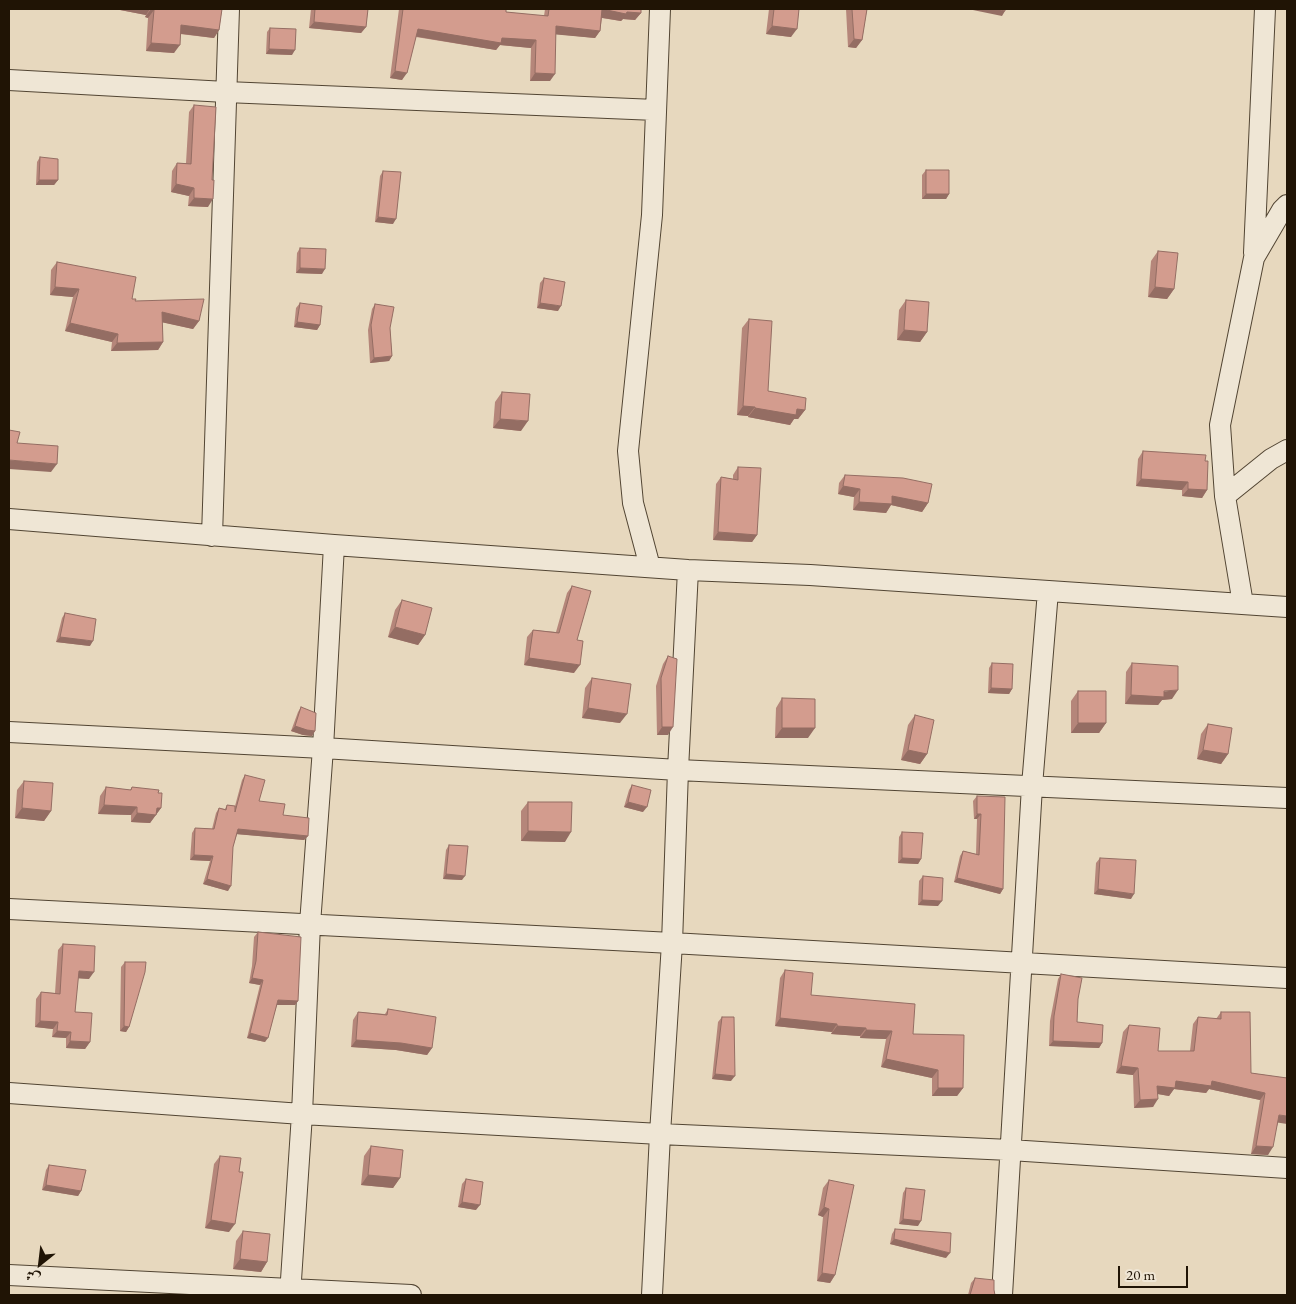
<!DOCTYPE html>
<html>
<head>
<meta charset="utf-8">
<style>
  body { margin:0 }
  #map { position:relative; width:1296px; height:1304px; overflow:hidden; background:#e7d8be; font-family:"EB Garamond",Amiri,serif }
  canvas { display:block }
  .frame { position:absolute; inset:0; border:10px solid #201405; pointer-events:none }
  .north { position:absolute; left:15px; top:1239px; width:50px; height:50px; -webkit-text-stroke:4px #efe6d5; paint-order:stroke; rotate:209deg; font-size:14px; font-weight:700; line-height:20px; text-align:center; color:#201405 }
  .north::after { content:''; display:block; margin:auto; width:18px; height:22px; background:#201405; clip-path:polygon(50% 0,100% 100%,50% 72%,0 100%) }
  .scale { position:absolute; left:1118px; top:1266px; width:70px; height:22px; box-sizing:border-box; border:2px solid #201405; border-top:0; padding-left:6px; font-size:15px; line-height:18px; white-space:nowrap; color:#201405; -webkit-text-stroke:4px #efe6d5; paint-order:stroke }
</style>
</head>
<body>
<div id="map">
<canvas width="1296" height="1304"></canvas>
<div class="frame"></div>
<div class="north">ش</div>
<div class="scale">20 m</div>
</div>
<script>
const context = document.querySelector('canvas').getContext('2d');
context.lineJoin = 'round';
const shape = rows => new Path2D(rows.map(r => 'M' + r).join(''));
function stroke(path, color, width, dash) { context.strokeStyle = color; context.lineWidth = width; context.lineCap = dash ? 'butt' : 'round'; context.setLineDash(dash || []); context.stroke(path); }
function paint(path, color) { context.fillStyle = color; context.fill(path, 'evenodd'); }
const minor = shape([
  [9,80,226,92,656,110],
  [1254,253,1265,9],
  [1225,496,1271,459,1287,450],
  [9,519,334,545,688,570,810,575,1287,607],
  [212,536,229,9],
  [650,567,633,503,628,451,652,215,660,9],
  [1243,604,1225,496,1220,425,1254,258,1282,210,1287,205],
  [9,732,323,748,678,770,1287,798],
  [9,909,672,943,1287,978],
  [9,1093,302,1114,660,1134,1010,1150,1287,1168],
  [9,1275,411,1295],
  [290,1295,302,1114,310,924,323,748,334,545],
  [652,1295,660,1134,672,943,678,770,688,570],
  [1002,1295,1032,786,1048,591]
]);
stroke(minor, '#524533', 22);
stroke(minor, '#efe6d5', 20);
paint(shape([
  [115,9,222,9,219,30,214,38,180,34,174,53,146,51,148,18,145,17,146,15],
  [311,9,368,9,366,27,361,33,309,28],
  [399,9,506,9,506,12,544,16,545,9,641,9,641,13,635,20,623,19,621,21,602,18,600,31,595,38,556,34,550,81,530,81,531,48,500,45,496,50,416,37,402,80,390,78],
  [769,9,799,9,791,37,766,34],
  [846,9,867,9,862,40,856,48,848,47],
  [270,28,292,55,266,54,267,32],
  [194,105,208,207,188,206,189,196,171,192,172,171,177,163,186,163,189,112],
  [40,157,58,180,54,185,36,185,37,162],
  [926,170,949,194,946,199,922,199,922,175],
  [383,171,393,224,375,222,380,176],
  [300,248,322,274,296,273,297,253],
  [1158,251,1174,289,1167,299,1148,297,1151,261],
  [57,262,132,299,135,301,199,321,193,329,162,322,163,342,158,350,111,351,112,342,65,331,73,297,50,295,51,270],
  [544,278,558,311,537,308,540,283],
  [906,300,927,332,920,342,897,340,899,310],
  [300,303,320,325,317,330,294,327,296,308],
  [375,304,390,328,392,356,389,361,370,363,368,330,372,309],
  [749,319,768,391,805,410,798,419,794,419,790,425,748,417,748,416,737,415,742,328],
  [502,392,521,431,493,428,495,402],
  [1143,451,1205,461,1207,490,1202,498,1182,496,1182,490,1136,486,1138,459],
  [738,467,757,535,752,542,713,540,716,484,721,477,733,479,733,475],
  [845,475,928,503,922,512,891,505,886,513,853,510,854,497,838,494,839,483],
  [572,586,577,640,574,673,524,665,527,637,533,630,556,632,567,593],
  [402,600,425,635,418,645,388,637,395,610],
  [65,613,90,646,56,642,62,618],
  [668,656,668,735,657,735,656,686,663,664],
  [992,663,1012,689,1009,694,988,693,989,668],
  [1132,663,1172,699,1162,700,1158,705,1125,704,1126,672],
  [592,678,620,723,582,718,585,688],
  [1078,691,1106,723,1099,733,1071,733,1071,701],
  [782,698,808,738,775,738,776,708],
  [301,707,315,731,312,736,303,735,291,731,298,712],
  [915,715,927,754,920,764,901,760,908,725],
  [1208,724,1228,754,1221,764,1197,759,1201,734],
  [245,775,259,801,283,815,308,836,304,840,237,834,233,847,228,891,203,884,210,861,190,860,192,833,195,828,212,829,216,813,219,808,225,809,227,805,235,806,242,780],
  [24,781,51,811,44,821,15,818,17,790],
  [632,785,643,812,624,807,629,790],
  [106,787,130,790,132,787,158,793,161,808,150,823,131,822,131,815,98,814,100,796],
  [977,796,1003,889,1000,894,954,882,960,856,963,851,976,854,977,819,974,819,973,801],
  [528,802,565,842,521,841,521,811],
  [902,832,921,859,918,864,898,863,899,837],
  [449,845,462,880,443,879,446,850],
  [1100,858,1131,899,1094,894,1096,863],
  [923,876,938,906,918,905,919,881],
  [258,932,298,1001,295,1005,277,1005,265,1042,247,1038,260,985,249,983,252,966,254,937],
  [63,944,89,979,78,978,75,1012,90,1042,85,1049,66,1048,66,1038,52,1037,53,1029,35,1027,36,999,41,992,55,993,58,950],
  [125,962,129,1027,126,1032,120,1031,121,967],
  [785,970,811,995,913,1034,963,1088,957,1096,932,1096,932,1078,881,1067,886,1039,860,1038,860,1036,831,1034,832,1032,775,1026,780,978],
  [1061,974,1078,999,1077,1022,1102,1043,1099,1048,1049,1046,1050,1021,1058,979],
  [388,1009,432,1048,427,1055,396,1050,351,1047,353,1020,358,1012,385,1014],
  [1221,1012,1251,1073,1287,1078,1278,1123,1268,1155,1251,1154,1260,1100,1209,1089,1206,1093,1174,1089,1169,1096,1158,1094,1153,1107,1134,1108,1133,1075,1116,1073,1123,1032,1129,1025,1158,1051,1190,1051,1193,1024,1198,1017,1216,1019],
  [722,1017,731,1081,712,1079,718,1022],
  [371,1146,400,1178,393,1188,361,1185,364,1156],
  [220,1156,229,1232,205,1228,214,1164],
  [49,1165,81,1191,78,1196,42,1190,46,1170],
  [466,1179,476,1210,458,1207,462,1184],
  [829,1180,835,1275,830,1283,817,1281,823,1217,818,1215,823,1188],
  [906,1188,918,1226,899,1224,903,1193],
  [895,1229,946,1258,890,1244,892,1234],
  [243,1231,267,1262,261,1272,233,1269,236,1241],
  [975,1278,994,1290,995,1295,968,1295,971,1283]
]), '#b5867a');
paint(shape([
  [115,9,150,9,146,15],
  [151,9,154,10,148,18,145,17],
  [602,9,641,13,635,20,623,19,621,21,597,17],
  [968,9,996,9,1005,11,1002,16],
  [314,22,366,27,361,33,309,28],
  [181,25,219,30,214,38,175,33],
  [556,26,600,31,595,38,551,34],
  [772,26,797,29,791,37,766,34],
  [418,29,536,40,531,48,500,45,496,50,413,36],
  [854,39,862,40,856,48,848,47],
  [151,43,180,45,174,53,146,51],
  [269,49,295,50,292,55,266,54],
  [395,71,407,73,402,80,390,78],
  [535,73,555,74,550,81,530,81],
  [39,180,58,180,54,185,36,185],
  [176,184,194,188,189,196,171,192],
  [926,194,949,194,946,199,922,199],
  [194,198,213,199,208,207,188,206],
  [378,217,396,219,393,224,375,222],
  [300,268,325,269,322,274,296,273],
  [55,287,79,289,73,297,50,295],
  [1155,287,1174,289,1167,299,1148,297],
  [540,303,561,306,558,311,537,308],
  [162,312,199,321,193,329,156,321],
  [297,322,320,325,317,330,294,327],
  [70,323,118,334,112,342,65,331],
  [904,330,927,332,920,342,897,340],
  [163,342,158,350,111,351,117,343],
  [392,356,389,361,370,363,374,358],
  [743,406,755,407,748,416,737,415],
  [755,408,797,409,805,410,798,419,794,419,790,425,748,417],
  [500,419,528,421,521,431,493,428],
  [9,460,57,464,51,472,9,469],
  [1141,479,1188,482,1182,490,1136,486],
  [843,486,860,489,854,497,838,494],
  [1188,489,1207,490,1202,498,1182,496],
  [892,496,928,503,922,512,891,505,886,513,853,510,859,502],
  [718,532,757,535,752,542,713,540],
  [395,627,425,635,418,645,388,637],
  [60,637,93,641,90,646,56,642],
  [529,658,580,665,574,673,524,665],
  [991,688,1012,689,1009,694,988,693],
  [1178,690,1172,699,1162,700,1158,705,1125,704,1131,695],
  [588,708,627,714,620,723,582,718],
  [1078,723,1106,723,1099,733,1071,733],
  [295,726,315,731,312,736,303,735,291,731],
  [662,727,673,727,668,735,657,735],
  [782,728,815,728,808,738,775,738],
  [908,750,927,754,920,764,901,760],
  [1203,750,1228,754,1221,764,1197,759],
  [628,802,647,807,643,812,624,807],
  [104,805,137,807,131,815,98,814],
  [22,808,51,811,44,821,15,818],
  [157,808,161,808,150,823,131,822,137,813],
  [977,814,981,814,977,819,974,819],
  [238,829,308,836,304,840,235,834],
  [528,831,571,832,565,842,521,841],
  [194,855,213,856,210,861,190,860],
  [902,858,921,859,918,864,898,863],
  [446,874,465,876,462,880,443,879],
  [957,878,1003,889,1000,894,954,882],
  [207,879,231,886,228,891,203,884],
  [1098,889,1134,894,1131,899,1094,894],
  [922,900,942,901,938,906,918,905],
  [79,971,94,972,89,979,74,978],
  [252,978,263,980,260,985,249,983],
  [278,1000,298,1001,295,1005,275,1005],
  [780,1018,837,1024,832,1032,775,1026],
  [40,1021,58,1022,53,1029,35,1027],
  [124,1026,129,1027,126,1032,120,1031],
  [837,1026,866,1028,860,1036,831,1034],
  [866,1030,892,1031,886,1039,860,1038],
  [57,1031,71,1032,66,1038,52,1037],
  [250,1033,268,1038,265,1042,247,1038],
  [356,1040,401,1043,432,1048,427,1055,396,1050,351,1047],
  [70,1041,90,1042,85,1049,66,1048],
  [1053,1041,1102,1043,1099,1048,1049,1046],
  [886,1059,938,1070,932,1078,881,1067],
  [1121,1066,1138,1068,1133,1075,1116,1073],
  [715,1074,735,1076,731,1081,712,1079],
  [1176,1081,1212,1081,1265,1093,1260,1100,1209,1089,1206,1093,1174,1089,1169,1096,1152,1093,1157,1086],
  [938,1088,963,1088,957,1096,932,1096],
  [1158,1099,1153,1107,1134,1108,1140,1100],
  [1279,1115,1287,1116,1287,1124,1274,1122],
  [1256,1146,1273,1147,1268,1155,1251,1154],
  [368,1175,400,1178,393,1188,361,1185],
  [46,1185,81,1191,78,1196,42,1190],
  [462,1202,480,1205,476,1210,458,1207],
  [824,1207,829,1209,823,1217,818,1215],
  [903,1219,921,1221,918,1226,899,1224],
  [211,1220,235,1224,229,1232,205,1228],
  [894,1239,950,1253,946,1258,890,1244],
  [240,1259,267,1262,261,1272,233,1269],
  [822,1273,835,1275,830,1283,817,1281]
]), '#946d63');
const building = shape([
  [151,9,222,9,219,30,181,25,180,45,151,43,154,10,151,9],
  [315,9,368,9,366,27,314,22,315,9],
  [403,9,506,9,506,12,548,16,549,9,641,9,641,13,627,12,626,14,602,9,600,31,556,26,555,74,535,73,536,40,502,38,501,43,418,29,407,73,395,71,403,9],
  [774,9,799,9,797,29,772,26,774,9],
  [852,9,867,9,862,40,854,39,852,9],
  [996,9,1005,9,1005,11,996,9],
  [270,28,296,29,295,50,269,49,270,28],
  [194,105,216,107,212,180,214,180,213,199,194,198,194,188,176,184,177,163,191,164,194,105],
  [40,157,58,159,58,180,39,180,40,157],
  [926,170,949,170,949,194,926,194,926,170],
  [383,171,401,172,396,219,378,217,383,171],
  [300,248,326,249,325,269,300,268,300,248],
  [1158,251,1178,253,1174,289,1155,287,1158,251],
  [57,262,136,277,132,299,136,299,135,301,204,299,199,321,162,312,163,342,117,343,118,334,70,323,79,289,55,287,57,262],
  [544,278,565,282,561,306,540,303,544,278],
  [906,300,929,302,927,332,904,330,906,300],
  [300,303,322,306,320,325,297,322,300,303],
  [375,304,394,307,390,328,392,356,374,358,371,325,375,304],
  [749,319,772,321,768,391,806,398,805,410,797,409,796,415,755,408,755,407,743,406,749,319],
  [502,392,530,394,528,421,500,419,502,392],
  [9,430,20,432,17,443,58,446,57,464,9,460,9,430],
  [1143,451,1206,455,1205,461,1208,461,1207,490,1188,489,1188,482,1141,479,1143,451],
  [738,467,761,468,757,535,718,532,721,477,738,480,738,467],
  [845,475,903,478,932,484,928,503,892,496,892,504,859,502,860,489,843,486,845,475],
  [572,586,591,591,577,640,583,641,580,665,529,658,533,630,559,633,572,586],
  [402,600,432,608,425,635,395,627,402,600],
  [65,613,96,619,93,641,60,637,65,613],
  [668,656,677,659,673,727,662,727,661,678,668,656],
  [992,663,1013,664,1012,689,991,688,992,663],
  [1132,663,1178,666,1178,690,1164,691,1164,697,1131,695,1132,663],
  [592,678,631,684,627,714,588,708,592,678],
  [1078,691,1106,691,1106,723,1078,723,1078,691],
  [782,698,815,699,815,728,782,728,782,698],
  [301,707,316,713,315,731,307,730,295,726,301,707],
  [915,715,934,720,927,754,908,750,915,715],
  [1208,724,1232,728,1228,754,1203,750,1208,724],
  [245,775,265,780,259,801,285,804,283,815,309,818,308,836,238,829,233,847,231,886,207,879,213,856,194,855,195,828,214,829,219,808,226,810,227,805,235,806,235,812,245,775],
  [24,781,53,783,51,811,22,808,24,781],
  [632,785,651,790,647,807,628,802,632,785],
  [106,787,131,790,132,787,159,790,158,793,162,793,161,808,157,808,156,815,137,813,137,807,104,805,106,787],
  [977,796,1005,797,1003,889,957,878,963,851,979,855,981,814,977,814,977,796],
  [528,802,572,802,571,832,528,831,528,802],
  [902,832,923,833,921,859,902,858,902,832],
  [449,845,468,846,465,876,446,874,449,845],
  [1100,858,1136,860,1134,894,1098,889,1100,858],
  [923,876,943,878,942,901,922,900,923,876],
  [258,932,301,937,298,1001,278,1000,268,1038,250,1033,263,980,252,978,256,961,258,932],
  [63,944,95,946,94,972,79,971,75,1012,92,1013,90,1042,70,1041,71,1032,57,1031,58,1022,40,1021,41,992,60,994,63,944],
  [125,962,146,962,145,972,129,1027,124,1026,125,962],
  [785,970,813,973,811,995,915,1004,913,1034,964,1035,963,1088,938,1088,938,1070,886,1059,892,1031,866,1030,866,1028,837,1026,837,1024,780,1018,785,970],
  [1061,974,1082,978,1078,999,1077,1022,1103,1025,1102,1043,1053,1041,1054,1016,1061,974],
  [388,1009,436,1017,432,1048,401,1043,356,1040,358,1012,387,1015,388,1009],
  [1221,1012,1250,1012,1251,1073,1287,1078,1287,1116,1279,1115,1273,1147,1256,1146,1265,1093,1212,1081,1211,1086,1176,1081,1175,1088,1157,1086,1158,1099,1140,1100,1138,1068,1121,1066,1129,1025,1160,1028,1158,1051,1194,1051,1198,1017,1221,1019,1221,1012],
  [722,1017,734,1017,735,1076,715,1074,722,1017],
  [371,1146,403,1150,400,1178,368,1175,371,1146],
  [220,1156,241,1158,239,1172,243,1172,235,1224,211,1220,220,1156],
  [49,1165,86,1170,81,1191,46,1185,49,1165],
  [466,1179,483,1182,480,1205,462,1202,466,1179],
  [829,1180,854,1185,835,1275,822,1273,829,1209,824,1207,829,1180],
  [906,1188,925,1190,921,1221,903,1219,906,1188],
  [895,1229,951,1233,950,1253,894,1239,895,1229],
  [243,1231,270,1234,267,1262,240,1259,243,1231],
  [975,1278,994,1280,994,1290,995,1295,970,1295,975,1278]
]);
paint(building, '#d39c8e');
stroke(building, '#946d63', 1);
</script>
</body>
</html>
